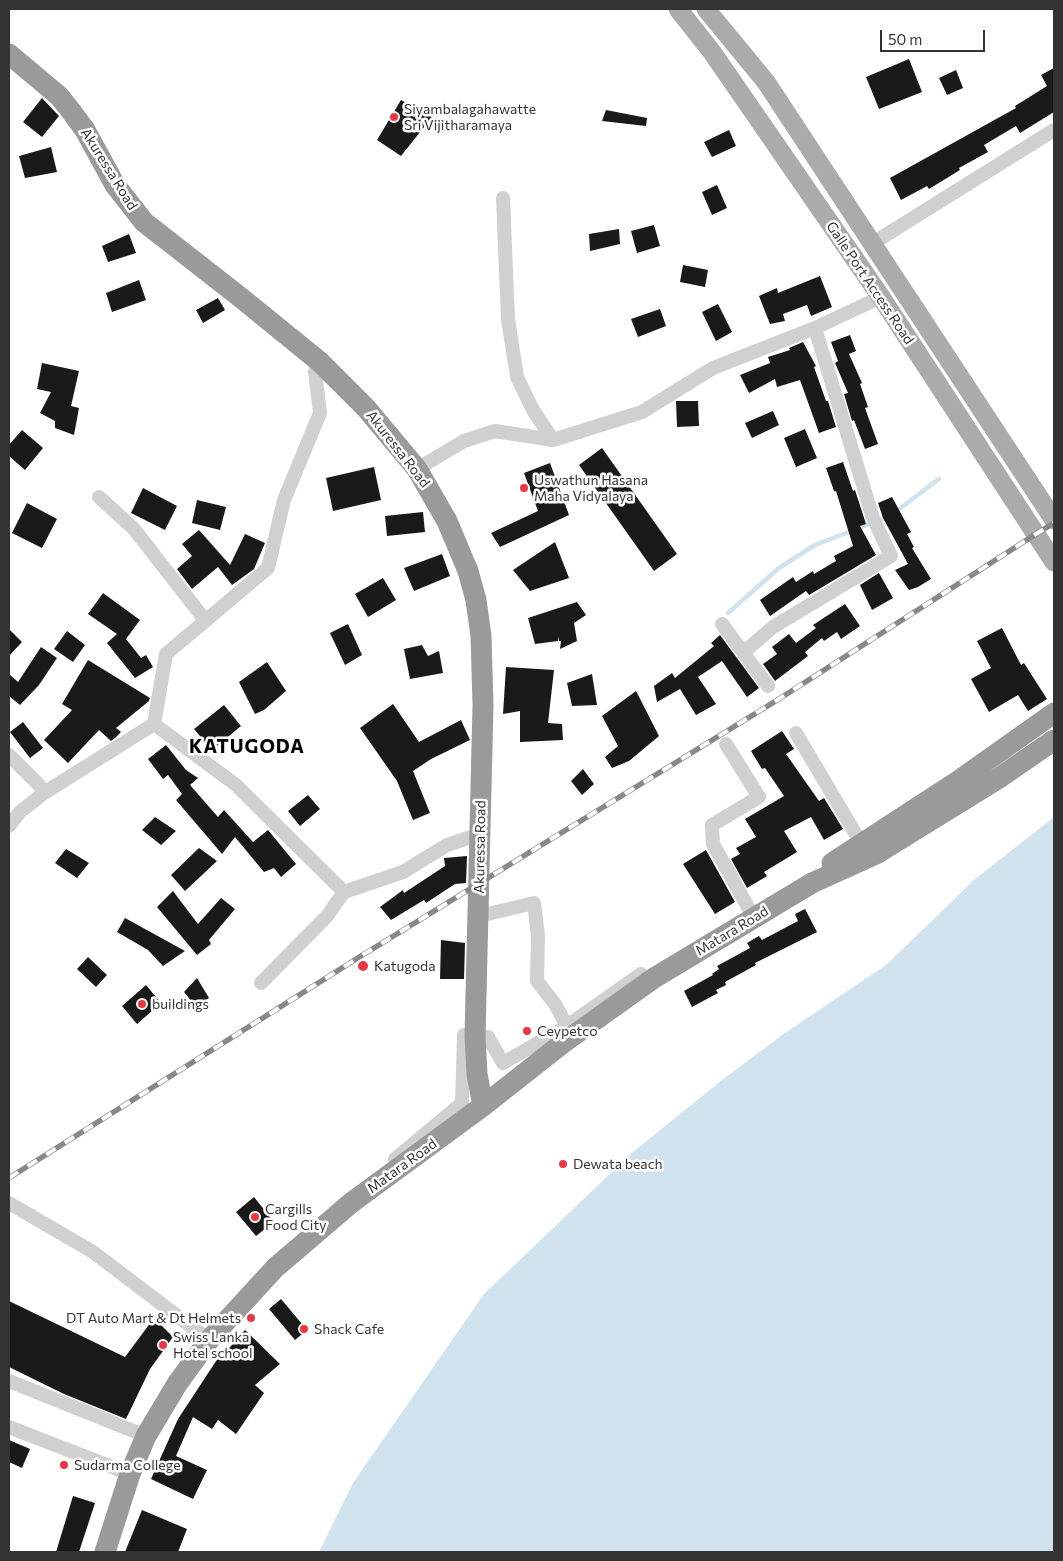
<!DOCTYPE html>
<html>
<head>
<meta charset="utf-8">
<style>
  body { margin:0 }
  #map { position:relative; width:1063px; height:1561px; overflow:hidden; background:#fff; font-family:Commissioner,sans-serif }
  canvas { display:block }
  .frame { position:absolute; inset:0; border:10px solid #333; pointer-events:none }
  .scale { position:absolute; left:880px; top:30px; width:105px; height:22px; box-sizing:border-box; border:2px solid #333; border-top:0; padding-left:6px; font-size:15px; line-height:18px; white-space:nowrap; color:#333; -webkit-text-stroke:4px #fff; paint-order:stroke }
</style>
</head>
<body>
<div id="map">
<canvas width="1063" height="1561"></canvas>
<div class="frame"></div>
<div class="scale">50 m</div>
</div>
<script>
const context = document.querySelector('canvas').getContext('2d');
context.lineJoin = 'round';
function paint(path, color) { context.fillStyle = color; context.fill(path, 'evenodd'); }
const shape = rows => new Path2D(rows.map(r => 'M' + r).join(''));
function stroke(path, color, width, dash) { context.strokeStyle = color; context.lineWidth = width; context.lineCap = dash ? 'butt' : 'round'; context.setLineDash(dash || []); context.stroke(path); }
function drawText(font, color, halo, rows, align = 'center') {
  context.font = font + ' Commissioner,sans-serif'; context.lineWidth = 5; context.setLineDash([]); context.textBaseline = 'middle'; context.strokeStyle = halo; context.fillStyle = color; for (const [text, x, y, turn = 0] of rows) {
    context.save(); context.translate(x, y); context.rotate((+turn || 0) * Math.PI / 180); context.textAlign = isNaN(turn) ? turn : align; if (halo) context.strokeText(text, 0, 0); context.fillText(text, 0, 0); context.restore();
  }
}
paint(shape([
  [1054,817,1054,1552,319,1552,353,1483,484,1294,633,1152,722,1080,785,1033,886,965,974,880]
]), '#cfe2ee');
stroke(shape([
  [894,513,939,479],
  [728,613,779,568,815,545,888,517]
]), '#cfe2ee', 4.5);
paint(shape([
  [909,59,922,92,879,109,866,77],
  [1054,68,1054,112,1020,133,1016,126,984,145,988,152,959,168,960,170,929,189,927,186,901,200,890,178,1016,108,1015,106,1047,86,1041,75],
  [956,70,963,88,947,95,939,78],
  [42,98,59,116,42,137,23,122],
  [401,100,432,117,401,156,377,140],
  [606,110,647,118,646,126,602,121],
  [729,130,736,146,712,157,704,142],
  [51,147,57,172,25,178,19,156],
  [717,185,727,208,712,215,702,192],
  [654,225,660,246,637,253,631,231],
  [619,229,620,244,590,251,589,234],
  [129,234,136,253,108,262,102,246],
  [683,265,708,270,705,287,680,282],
  [820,276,832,307,811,316,807,305,783,314,785,321,770,324,759,296,777,288,778,293],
  [139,280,146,300,112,312,106,293],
  [218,298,225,310,203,323,196,310],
  [718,304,732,332,716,341,702,312],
  [660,309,666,326,638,337,631,319],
  [850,335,856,351,849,354,862,383,860,384,868,407,865,408,878,444,865,449,854,420,852,421,844,394,848,393,835,363,838,361,831,342],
  [803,342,816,366,814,367,826,401,828,401,836,427,819,433,800,380,777,387,775,379,749,393,740,375,770,363,768,357,790,350,789,348],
  [42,363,79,371,71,406,79,408,74,435,55,428,55,421,40,413,51,392,37,389],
  [676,401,698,401,699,426,677,427],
  [773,411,779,425,752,438,745,423],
  [805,429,817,458,796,467,784,438],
  [22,430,43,448,25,470,9,456,9,445],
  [602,448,677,554,654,571,579,465],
  [843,462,853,491,855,490,866,524,860,526,876,555,809,595,806,591,770,616,760,600,793,577,796,582,813,571,814,574,836,561,834,556,853,546,836,491,834,491,826,468],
  [550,463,569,515,500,547,491,533,538,511,524,473],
  [374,467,381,500,333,511,326,478],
  [143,488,177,506,165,530,131,513],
  [892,497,911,532,907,534,914,547,912,548,931,579,918,587,909,590,895,570,908,564,883,518,878,503],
  [197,500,226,507,220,530,192,523],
  [27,503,57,519,42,548,12,533],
  [423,512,425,532,387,536,385,516],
  [199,530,230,565,245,534,265,543,254,569,232,585,218,567,192,589,177,569,192,556,182,544],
  [555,542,569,578,530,591,513,570],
  [442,554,450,576,414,591,404,568],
  [879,573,893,598,872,610,860,585],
  [383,578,396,600,368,617,355,594],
  [103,593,140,620,126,639,141,658,146,655,153,667,135,678,107,643,117,634,88,614],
  [577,602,586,615,574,623,577,641,560,649,561,641,559,641,559,636,558,641,535,644,528,618],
  [845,604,860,626,841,639,837,632,824,641,822,638,805,652,808,656,775,681,763,664,777,654,772,647,789,634,796,643,816,628,813,625],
  [348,624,362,655,345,665,330,633],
  [1002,628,1021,665,1024,663,1047,699,1028,711,1018,695,989,712,971,679,991,668,977,641],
  [9,629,22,642,9,656],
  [67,631,85,645,73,662,54,649],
  [720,635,759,688,747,697,722,661,698,677,716,704,696,715,680,689,657,702,654,686,672,673,675,678,714,646,711,643],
  [422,645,428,656,439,651,443,673,410,679,404,649],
  [41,647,57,658,39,685,20,705,9,696,9,674,18,682],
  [88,660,150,698,149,701,116,728,121,732,115,738,111,741,99,730,68,763,44,740,72,710,62,704],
  [267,662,286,691,264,710,255,714,239,682],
  [506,667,554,670,548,723,562,724,563,740,520,742,520,711,503,714],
  [592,674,597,705,572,706,567,683],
  [636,691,659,736,629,761,612,768,605,757,618,746,602,716],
  [393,704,419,742,461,720,470,740,431,759,413,771,430,813,413,820,397,781,360,728],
  [224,705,241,726,212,750,194,729],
  [23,722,43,748,30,758,10,732],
  [782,731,794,749,786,754,819,801,824,798,843,829,824,840,811,817,784,831,797,852,764,872,767,876,747,888,731,859,740,854,736,848,756,837,745,819,784,796,765,768,762,769,751,751],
  [166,745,186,770,198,778,190,785,218,817,224,810,253,842,268,830,296,864,281,877,274,868,264,872,235,837,222,854,176,800,182,794,168,775,163,779,148,759],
  [583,769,594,784,582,795,571,781],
  [308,795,320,809,300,826,288,811],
  [155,817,176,831,161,845,142,830],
  [199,848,217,861,185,891,171,875],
  [66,849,89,863,77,878,55,863],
  [706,850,735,902,715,914,683,864],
  [467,856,466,883,455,884,426,903,424,900,391,920,380,907,403,890,404,893,445,866,444,858],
  [173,891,198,924,221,898,235,909,209,940,211,944,197,955,157,907],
  [805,909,817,932,755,963,756,965,725,982,726,985,716,990,718,993,692,1007,684,991,713,975,712,974,719,969,717,966,750,948,747,943,759,936,762,940,798,921,795,914],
  [125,918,185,951,163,966,148,950,117,932],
  [441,940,465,943,464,979,440,979],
  [88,957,107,975,96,987,77,969],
  [197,978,209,998,196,1007,184,992],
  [146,985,161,1003,137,1024,122,1006],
  [254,1197,274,1222,256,1236,236,1212],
  [281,1299,307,1330,295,1340,269,1309],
  [9,1301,125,1357,154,1318,173,1337,150,1369,126,1419,64,1394,9,1367],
  [245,1330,280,1364,255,1385,264,1393,236,1434,218,1420,212,1429,193,1417,176,1456,207,1470,193,1499,151,1479,178,1419,222,1352,224,1354],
  [9,1440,30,1449,22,1468,9,1462],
  [73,1496,95,1503,79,1552,56,1552],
  [142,1510,187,1529,178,1552,125,1552]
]), '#1a1a1a');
stroke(shape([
  [503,198,508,319,517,377,533,410,553,440],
  [873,243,1054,130],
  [417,469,464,441,495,431,553,440,642,412,713,368,815,328,881,297],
  [99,497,134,529,205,620],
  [722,624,768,686],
  [744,652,773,627,891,556,873,518,815,328],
  [154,724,236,785,344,892],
  [796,733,861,843],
  [726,744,759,797,712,825,713,844,754,918,748,921],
  [9,755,39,785,44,793],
  [9,826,20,812,44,793,154,724,166,654,268,568,284,500,320,413,315,372,320,362],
  [479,916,534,903,538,936,537,981,555,1004,567,1026],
  [261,983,327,916,344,892,403,872,447,845,480,834],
  [395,1159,462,1103,464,1035,488,1037,503,1063,567,1026,641,974],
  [9,1203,93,1252,209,1340],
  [9,1381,146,1436],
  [9,1427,130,1474]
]), '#d0d0d0', 14);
stroke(shape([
  [678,9,712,52,881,297,1054,562],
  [706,9,766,82,1054,520]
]), '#ababab', 19);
stroke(shape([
  [9,54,59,96,71,111,85,130,115,185,144,222,240,297,320,362,366,408,417,469,447,521,468,571,476,600,481,636,483,705,475,1036,477,1074,483,1106],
  [832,863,958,781,1054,713],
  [105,1552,130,1474,146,1436,177,1384,209,1340,275,1268,351,1203,483,1106,563,1043,654,978,812,883,876,854,999,778,1054,740]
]), '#9a9a9a', 21);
const rail = shape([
  [9,1178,361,956,779,699,1036,534,1054,523]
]);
stroke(rail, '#888', 5.5);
stroke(rail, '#fff', 4, [11]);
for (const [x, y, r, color] of [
  [394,117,5,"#e63946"],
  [524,488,5,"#e63946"],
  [363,966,6,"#e63946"],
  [142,1004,5,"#e63946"],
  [527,1031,5,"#e63946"],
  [563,1164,5,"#e63946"],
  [255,1217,5,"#e63946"],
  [251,1318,5,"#e63946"],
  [304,1329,5,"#e63946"],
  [163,1345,5,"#e63946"],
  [64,1465,5,"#e63946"]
]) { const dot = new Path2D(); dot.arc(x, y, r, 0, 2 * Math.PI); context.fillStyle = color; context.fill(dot); stroke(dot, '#fff', 2); }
drawText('14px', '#333', '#fff', [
  ["Siyambalagahawatte",404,109],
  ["Sri Vijitharamaya",404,125],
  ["Uswathun Hasana",534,480],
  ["Maha Vidyalaya",534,496],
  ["Katugoda",374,966],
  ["buildings",152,1004],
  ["Ceypetco",537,1031],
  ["Dewata beach",573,1164],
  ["Cargills",265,1209],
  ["Food City",265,1225],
  ["DT Auto Mart & Dt Helmets",241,1318,"right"],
  ["Shack Cafe",314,1329],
  ["Swiss Lanka",173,1337],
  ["Hotel school",173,1353],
  ["Sudarma College",74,1465]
], 'left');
drawText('14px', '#333', '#fff', [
  ["Akuressa Road",109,169,58],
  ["Galle Port Access Road",870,283,56],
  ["Akuressa Road",398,449,52],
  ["Akuressa Road",480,847,-89],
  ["Matara Road",732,931,-31],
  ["Matara Road",402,1166,-36]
]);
context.letterSpacing = '1px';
drawText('bold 19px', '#000', '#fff', [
  ["KATUGODA",247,747]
]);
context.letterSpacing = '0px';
</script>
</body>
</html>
